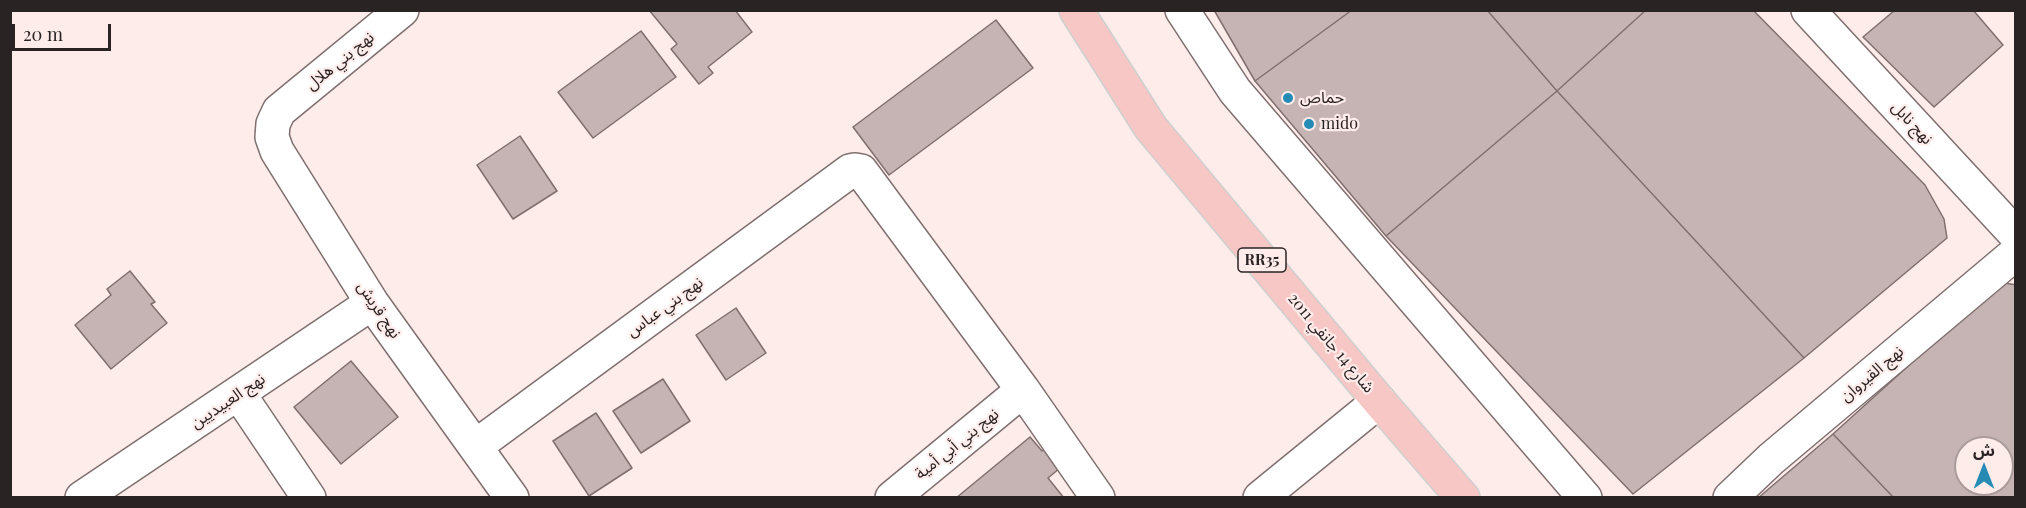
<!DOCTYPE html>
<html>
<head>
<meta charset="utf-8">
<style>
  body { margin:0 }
  #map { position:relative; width:2026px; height:508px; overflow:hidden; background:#feeceb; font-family:"Playfair Display","Noto Sans Arabic",serif }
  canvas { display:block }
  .frame { position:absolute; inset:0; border:12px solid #2a2323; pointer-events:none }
  .north { position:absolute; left:1954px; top:436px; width:60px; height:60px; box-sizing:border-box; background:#feeceb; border:2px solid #a99c9b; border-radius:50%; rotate:0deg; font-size:16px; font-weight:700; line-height:24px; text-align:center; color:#2a2323 }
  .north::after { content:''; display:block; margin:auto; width:21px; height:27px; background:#258bb4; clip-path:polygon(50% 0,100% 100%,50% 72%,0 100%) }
  .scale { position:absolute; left:12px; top:24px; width:99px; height:27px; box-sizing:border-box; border:3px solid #2a2323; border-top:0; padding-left:8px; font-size:18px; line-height:21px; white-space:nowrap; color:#2a2323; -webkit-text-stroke:4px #feeceb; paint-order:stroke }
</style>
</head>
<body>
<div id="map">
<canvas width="2026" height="508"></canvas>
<div class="frame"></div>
<div class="north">ش</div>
<div class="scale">20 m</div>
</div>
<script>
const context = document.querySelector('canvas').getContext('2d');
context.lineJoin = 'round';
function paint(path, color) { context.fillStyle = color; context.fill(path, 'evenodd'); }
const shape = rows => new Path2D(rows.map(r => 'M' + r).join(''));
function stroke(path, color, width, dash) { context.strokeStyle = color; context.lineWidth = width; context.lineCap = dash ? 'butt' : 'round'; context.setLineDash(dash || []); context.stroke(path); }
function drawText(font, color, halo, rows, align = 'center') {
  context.font = font + ' "Playfair Display","Noto Sans Arabic",serif'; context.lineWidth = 4.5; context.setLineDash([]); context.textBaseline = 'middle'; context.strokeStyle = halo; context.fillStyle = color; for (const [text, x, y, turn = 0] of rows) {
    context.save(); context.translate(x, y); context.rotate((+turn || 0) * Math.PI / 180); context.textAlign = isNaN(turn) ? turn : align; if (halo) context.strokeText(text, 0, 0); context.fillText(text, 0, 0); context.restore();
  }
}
const building = shape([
  [649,10,735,10,752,32,708,67,713,73,699,84,671,49,677,44,649,10],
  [1214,10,1352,10,1255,81,1214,10],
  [1352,10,1487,10,1557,91,1386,236,1255,81,1352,10],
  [1487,10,1646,10,1557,91,1487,10],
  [1646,10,1753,10,1925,185,1944,219,1947,238,1804,358,1557,91,1646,10],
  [1895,10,1973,10,2003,45,1934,107,1863,37,1895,10],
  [996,20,1033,68,889,175,853,127,996,20],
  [641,31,676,77,593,138,558,92,641,31],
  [1557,91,1804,358,1633,494,1386,236,1557,91],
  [520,136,557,191,513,219,477,165,520,136],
  [130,271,155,302,151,304,167,323,111,369,75,325,111,295,107,289,130,271],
  [2005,283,2016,285,2016,498,1894,498,1833,434,1991,291,2005,283],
  [1966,448,2002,448,2002,484,1966,484,1966,448],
  [736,308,766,353,726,380,696,335,736,308],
  [351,361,398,417,341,464,294,407,351,361],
  [663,379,690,421,641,453,613,411,663,379],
  [596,413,632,468,589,496,553,441,596,413],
  [1833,434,1894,498,1758,498,1833,434],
  [1030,437,1042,451,1045,449,1060,468,1048,478,1064,498,956,498,1030,437]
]);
paint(building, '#c5b4b3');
stroke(building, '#7f6f6e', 1.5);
const minor = shape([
  [402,10,279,111,273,124,272,137,277,151,372,303,512,498],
  [1182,10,1235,91,1585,498],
  [1808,10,2016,235],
  [239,394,309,498],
  [476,446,850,171,855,170,861,171,1023,390,1098,498],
  [82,498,372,303],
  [892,498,1023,390],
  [1260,498,1379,401],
  [1730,498,1771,459,2016,253]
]);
const major = shape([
  [1076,10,1151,128,1379,401,1463,498]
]);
stroke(minor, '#7f6f6f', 36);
stroke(major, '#d0cfcf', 36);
stroke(minor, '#fff', 33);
stroke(major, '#f7c7c6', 33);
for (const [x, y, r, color] of [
  [1288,98,6,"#258bb4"],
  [1309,124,6,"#258bb4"]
]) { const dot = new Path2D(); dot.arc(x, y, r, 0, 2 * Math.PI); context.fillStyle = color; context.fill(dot); stroke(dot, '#feeceb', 2); }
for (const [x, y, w] of [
  [1262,260,48]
]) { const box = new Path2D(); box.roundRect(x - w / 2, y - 12, w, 24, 4.5); context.fillStyle = '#feeceb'; context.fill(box); stroke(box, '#2a2323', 1.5); }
drawText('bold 15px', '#2a2323', null, [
  ["RR35",1262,260]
]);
drawText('16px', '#2a2323', '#feeceb', [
  ["نهج بني هلال",340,61,-39],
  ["نهج نابل",1912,123,47],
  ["نهج بني عباس",665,307,-36],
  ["نهج قريش",379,310,56],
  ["شارع 14 جانفي 2011",1331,343,50],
  ["نهج القيروان",1872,374,-40],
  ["نهج العبيديين",228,401,-34],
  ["نهج بني أبي أمية",957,444,-39]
]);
drawText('16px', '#2a2323', '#feeceb', [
  ["حماص",1300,98],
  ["mido",1321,124]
], 'left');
</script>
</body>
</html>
